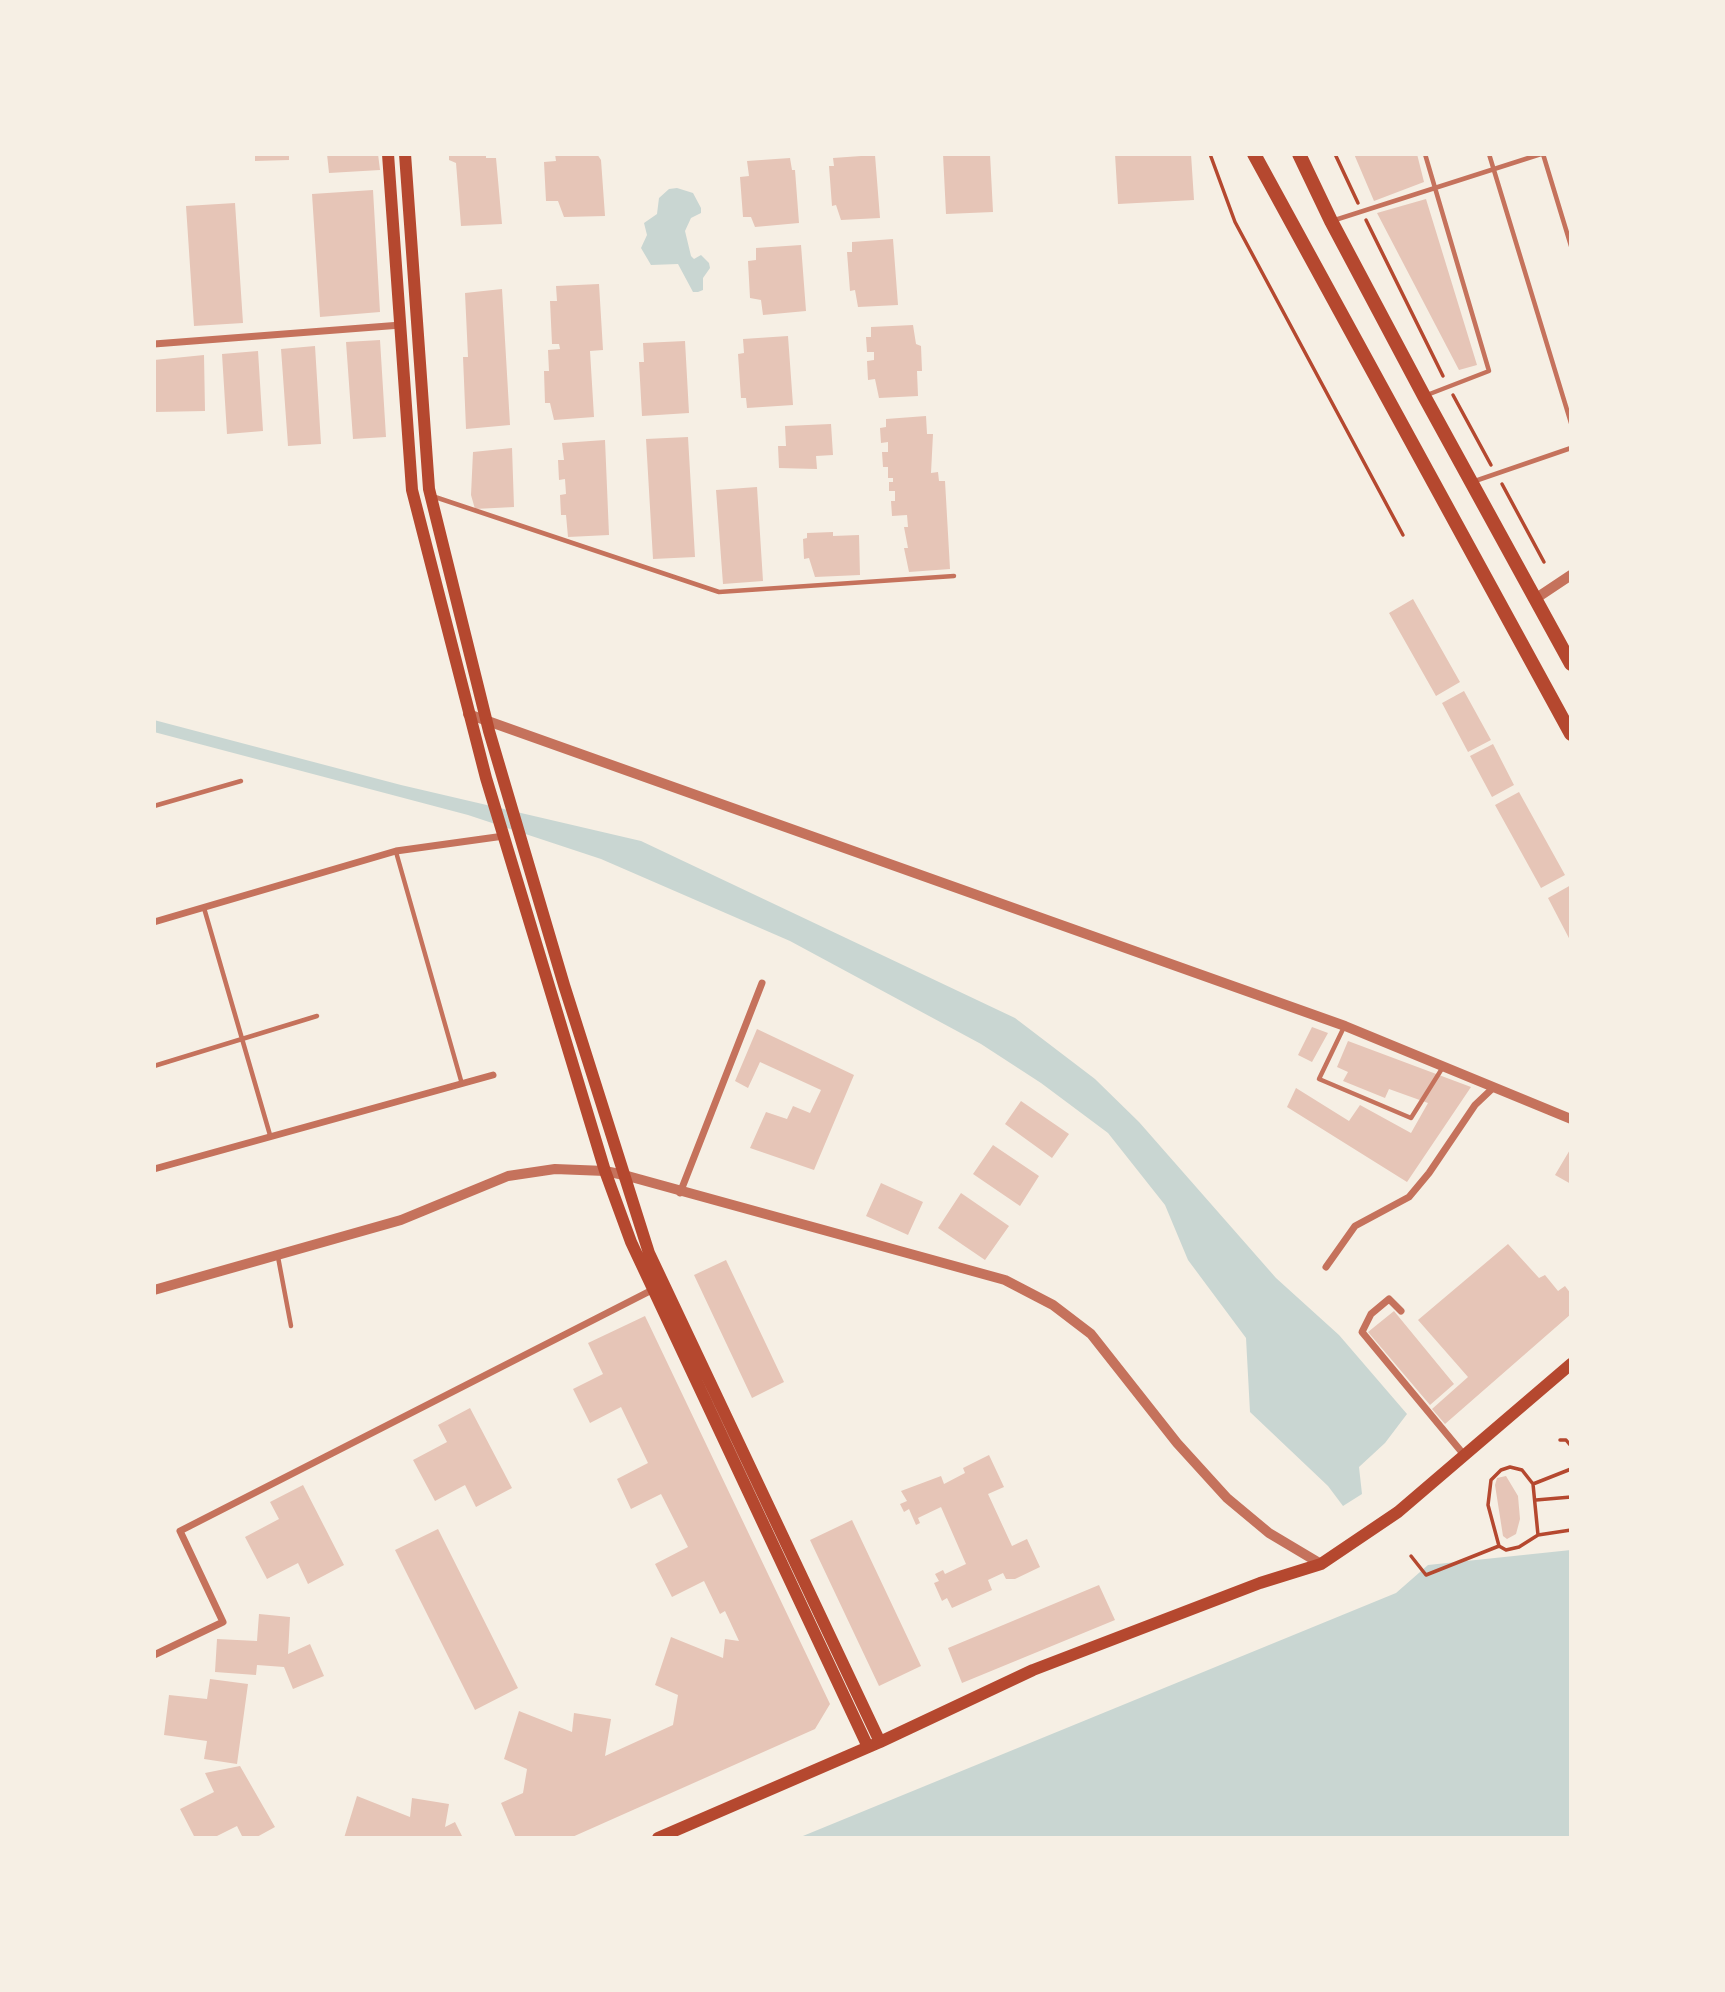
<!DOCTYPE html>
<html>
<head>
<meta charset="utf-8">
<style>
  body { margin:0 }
  #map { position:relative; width:1725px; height:1992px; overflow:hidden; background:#f6efe4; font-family:"Roboto Condensed",sans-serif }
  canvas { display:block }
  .frame { position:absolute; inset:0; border:156px solid #f6efe4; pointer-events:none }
</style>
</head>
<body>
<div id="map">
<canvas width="1725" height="1992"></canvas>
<div class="frame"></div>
</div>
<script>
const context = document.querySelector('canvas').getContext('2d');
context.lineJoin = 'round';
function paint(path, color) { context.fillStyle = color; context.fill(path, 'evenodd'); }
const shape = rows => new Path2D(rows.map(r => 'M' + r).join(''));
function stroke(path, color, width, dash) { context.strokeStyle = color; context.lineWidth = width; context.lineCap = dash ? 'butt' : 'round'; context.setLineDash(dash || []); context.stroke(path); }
paint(shape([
  [677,188,693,193,701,208,701,213,691,218,685,231,691,256,694,259,701,255,709,263,710,268,703,278,703,290,698,292,693,292,678,264,651,265,641,248,647,235,644,223,657,214,659,198,669,189],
  [154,720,401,785,641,841,1015,1018,1095,1079,1139,1122,1276,1278,1339,1335,1407,1414,1385,1443,1359,1467,1362,1494,1343,1506,1328,1486,1250,1412,1246,1338,1188,1260,1165,1205,1108,1133,1041,1083,981,1044,790,941,601,859,468,815,154,732],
  [1571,1550,1571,1838,798,1838,1396,1593,1428,1565]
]), '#c9d6d2');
paint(shape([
  [255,154,289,154,289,160,255,161],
  [327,154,378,154,380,170,329,173],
  [449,154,486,154,486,158,496,158,502,224,461,226,456,163,449,160],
  [555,154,597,154,601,160,605,216,564,217,558,201,546,201,544,162,556,161],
  [943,154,990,154,993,212,946,214],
  [1115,154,1191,154,1194,200,1118,204],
  [1354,154,1417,154,1424,182,1374,201],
  [875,155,880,218,841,220,836,205,832,206,829,166,834,166,833,158],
  [790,158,792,170,795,170,799,223,755,227,751,217,743,217,740,177,749,176,747,161],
  [373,190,380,312,320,317,312,194],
  [1426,199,1477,365,1459,370,1377,213],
  [235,203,243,323,194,326,186,206],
  [893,239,898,305,858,307,855,290,850,291,847,252,852,252,852,242],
  [801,245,806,311,763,315,761,300,750,298,748,261,756,260,756,248],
  [599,284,603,350,590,351,594,417,554,420,550,403,545,403,544,371,549,371,548,350,560,349,559,344,552,344,550,301,557,301,556,286],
  [502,289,510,425,466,429,463,357,468,357,465,293],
  [913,325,916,344,921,346,922,371,917,371,918,396,879,398,875,379,868,380,867,361,874,360,874,352,867,352,866,337,871,337,871,327],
  [788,336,793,405,747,408,746,398,741,398,738,354,744,353,743,339],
  [380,340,386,437,353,439,346,342],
  [685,341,689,413,642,416,639,362,644,362,643,343],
  [315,346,321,444,288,446,281,349],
  [258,351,263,431,227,434,222,354],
  [204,355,205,411,154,412,154,360],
  [926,416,927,434,933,434,931,473,938,472,939,481,945,481,950,569,909,572,904,548,908,548,904,527,908,527,907,515,892,516,891,501,895,501,895,491,889,491,889,482,893,482,893,478,888,478,888,467,883,467,882,452,888,452,888,442,881,443,880,428,886,427,886,419],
  [831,424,833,455,816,456,817,469,779,468,778,446,786,446,785,426],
  [688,437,695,557,653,559,646,439],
  [605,440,609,535,568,537,566,515,561,515,560,495,566,494,565,479,559,480,558,460,564,460,562,443],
  [512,448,514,507,475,509,471,495,473,452],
  [757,487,763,581,723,584,716,490],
  [833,532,833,536,859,535,860,575,815,577,809,558,804,559,803,539,807,538,807,533],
  [1413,599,1460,682,1436,696,1389,613],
  [1464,691,1491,740,1468,752,1442,703],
  [1493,744,1514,785,1492,797,1470,756],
  [1519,792,1565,875,1541,888,1495,805],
  [1571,885,1571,942,1548,898],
  [1312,1027,1328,1033,1312,1062,1298,1055],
  [757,1029,854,1075,814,1170,750,1148,766,1112,787,1119,793,1106,810,1113,821,1090,760,1062,748,1088,735,1081],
  [1348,1041,1471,1087,1407,1182,1287,1107,1296,1088,1349,1121,1360,1105,1411,1133,1428,1103,1389,1089,1385,1098,1343,1081,1348,1072,1337,1067],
  [1021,1101,1069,1134,1052,1158,1005,1124],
  [993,1145,1039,1176,1020,1206,973,1174],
  [1571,1148,1571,1184,1555,1175],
  [881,1183,923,1202,908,1235,866,1216],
  [961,1193,1009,1226,985,1260,938,1228],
  [1508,1244,1539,1278,1545,1275,1558,1291,1565,1286,1571,1294,1571,1314,1445,1424,1432,1409,1468,1377,1418,1320],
  [726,1260,784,1382,752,1398,694,1275],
  [1394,1311,1454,1384,1430,1405,1368,1332],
  [645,1316,830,1704,815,1729,570,1838,516,1838,501,1803,523,1793,527,1769,504,1759,519,1711,572,1732,574,1713,611,1719,605,1756,673,1725,678,1695,655,1685,671,1637,723,1658,725,1639,739,1641,725,1611,720,1614,704,1581,672,1597,655,1564,688,1547,661,1494,631,1509,617,1479,648,1463,621,1407,590,1423,573,1389,603,1374,588,1343],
  [470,1408,512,1488,476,1507,465,1485,435,1501,413,1460,447,1442,438,1425],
  [989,1455,1004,1487,988,1494,1012,1546,1027,1539,1040,1567,1015,1579,1006,1579,1003,1573,988,1580,992,1590,952,1608,947,1598,942,1601,934,1583,939,1581,935,1574,943,1570,945,1574,966,1564,941,1507,918,1518,920,1523,916,1525,909,1509,904,1512,900,1504,907,1501,901,1491,941,1476,944,1484,965,1473,963,1468],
  [1506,1476,1518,1496,1520,1519,1516,1534,1507,1539,1503,1536,1495,1485,1497,1478],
  [303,1485,344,1565,308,1584,298,1563,267,1579,245,1537,279,1519,270,1502],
  [852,1520,921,1666,879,1686,810,1540],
  [438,1529,518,1688,475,1710,395,1550],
  [1099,1585,1115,1620,962,1683,948,1648],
  [259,1614,290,1617,288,1654,310,1644,324,1676,293,1689,284,1667,257,1665,256,1675,215,1672,217,1639,257,1641],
  [210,1679,248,1684,237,1764,204,1759,207,1741,164,1735,169,1695,207,1699],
  [240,1766,275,1827,255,1838,243,1838,237,1826,213,1838,195,1838,180,1809,214,1792,205,1773],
  [357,1796,410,1817,412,1798,449,1804,445,1827,455,1822,463,1838,344,1838]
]), '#e6c5b7');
stroke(shape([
  [1210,154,1235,222,1403,535],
  [1335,154,1358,203],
  [1366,220,1443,376],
  [1453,395,1491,465],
  [1502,484,1544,562],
  [1560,1440,1566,1440,1571,1446],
  [1533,1484,1571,1469],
  [1536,1500,1571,1497],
  [1538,1535,1533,1484,1522,1470,1510,1467,1501,1470,1491,1480,1488,1505,1499,1546,1506,1550,1519,1547,1538,1535,1571,1530],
  [1411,1556,1426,1575,1499,1546]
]), '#b5482f', 3.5);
stroke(shape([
  [1425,154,1489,371,1427,395],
  [1489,154,1571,423],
  [1543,154,1571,246],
  [1335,220,1541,154],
  [1475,481,1571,448],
  [435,497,719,592,954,576],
  [154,806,241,781],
  [396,852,462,1084],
  [204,908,270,1135],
  [1344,1027,1319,1079,1411,1118,1443,1067],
  [154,1066,317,1016],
  [278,1257,291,1326]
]), '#c5725c', 4.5);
stroke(shape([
  [154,344,401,325],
  [154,922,396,851,504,836],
  [154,1169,493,1075],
  [680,1193,762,983],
  [1326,1267,1355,1226,1409,1197,1429,1173,1475,1105,1494,1087],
  [1401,1311,1389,1299,1371,1314,1362,1332,1465,1456],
  [154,1655,223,1622,180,1531,654,1289]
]), '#c5725c', 7);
stroke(shape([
  [1535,599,1571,575],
  [468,714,1345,1026,1571,1119],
  [154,1290,401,1220,508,1176,555,1169,605,1171,624,1175,1005,1280,1053,1305,1091,1334,1177,1443,1227,1498,1269,1533,1321,1564]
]), '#c5725c', 10);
stroke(shape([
  [388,154,412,490,486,778,605,1171,631,1242,868,1747],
  [405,154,429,489,489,731,564,985,649,1253,880,1742],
  [658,1838,880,1742,1033,1670,1260,1583,1321,1564,1398,1512,1571,1364]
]), '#b5482f', 12);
stroke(shape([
  [1254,154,1571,734],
  [1299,154,1331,221,1424,396,1571,664]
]), '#b5482f', 14);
</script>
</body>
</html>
